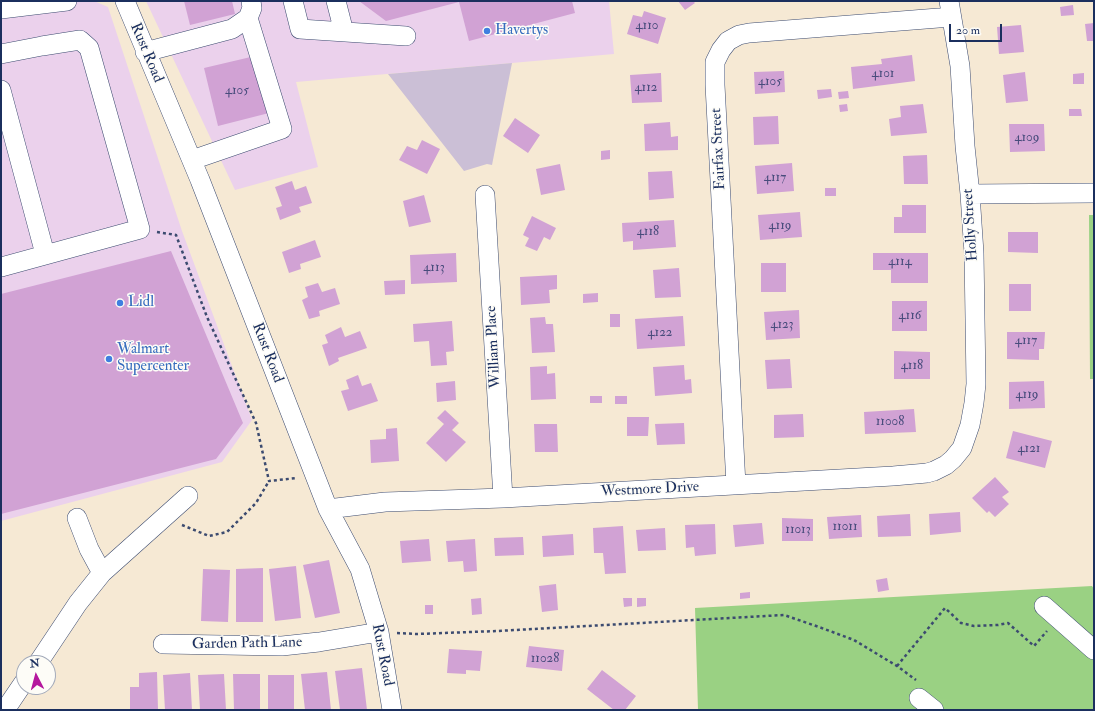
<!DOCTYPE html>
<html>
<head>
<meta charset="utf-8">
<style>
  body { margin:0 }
  #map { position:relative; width:1095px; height:711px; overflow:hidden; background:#f6e9d4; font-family:"IM FELL Double Pica",serif }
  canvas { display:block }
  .frame { position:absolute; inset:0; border:2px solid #1b2f5e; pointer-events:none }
  .north { position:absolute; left:16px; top:655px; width:40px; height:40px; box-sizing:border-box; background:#fdfcf7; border:1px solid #a3aaba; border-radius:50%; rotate:354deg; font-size:11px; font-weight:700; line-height:16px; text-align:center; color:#1b2f5e }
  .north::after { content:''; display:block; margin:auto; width:14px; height:18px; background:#b5179e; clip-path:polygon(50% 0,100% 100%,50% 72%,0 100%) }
  .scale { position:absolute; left:949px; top:24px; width:53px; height:18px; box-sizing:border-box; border:2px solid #1b2f5e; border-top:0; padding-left:5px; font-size:12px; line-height:14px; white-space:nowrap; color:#1b2f5e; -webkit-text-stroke:3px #fdfcf7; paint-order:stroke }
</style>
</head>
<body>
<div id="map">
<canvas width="1095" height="711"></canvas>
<div class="frame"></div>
<div class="north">N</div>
<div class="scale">20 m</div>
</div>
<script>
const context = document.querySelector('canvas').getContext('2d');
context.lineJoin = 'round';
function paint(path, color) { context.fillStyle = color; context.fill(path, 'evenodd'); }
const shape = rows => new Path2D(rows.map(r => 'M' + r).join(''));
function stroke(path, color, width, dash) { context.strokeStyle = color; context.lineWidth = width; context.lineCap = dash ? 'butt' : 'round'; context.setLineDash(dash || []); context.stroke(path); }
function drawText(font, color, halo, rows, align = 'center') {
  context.font = font + ' "IM FELL Double Pica",serif'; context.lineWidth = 3; context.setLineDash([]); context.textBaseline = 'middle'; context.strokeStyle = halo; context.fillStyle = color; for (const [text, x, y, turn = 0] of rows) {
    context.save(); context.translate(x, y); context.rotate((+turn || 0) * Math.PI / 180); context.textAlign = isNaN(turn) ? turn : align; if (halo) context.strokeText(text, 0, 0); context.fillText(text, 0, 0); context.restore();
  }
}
paint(shape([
  [1,1,94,1,108,7,182,231,252,420,222,462,1,521],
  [146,1,609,1,614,54,296,82,318,167,235,190]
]), '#ebd1ec');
paint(shape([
  [512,63,492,165,487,164,464,171,388,74]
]), '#cbbfd6');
paint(shape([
  [1089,215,1094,215,1094,379,1090,379],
  [1092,586,1094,589,1094,710,698,710,695,608]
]), '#9ad183');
paint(shape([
  [184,1,232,1,235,14,190,25],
  [359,1,572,1,575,13,469,41,459,2,386,21],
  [678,1,693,1,695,3,685,10],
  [1073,5,1074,15,1061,16,1060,7],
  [644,11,666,18,658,44,627,34,633,15,642,17],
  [1094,23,1094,41,1087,41,1085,24],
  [1021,25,1024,52,999,54,997,27],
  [912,55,915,81,853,89,851,67,882,64,881,59],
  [255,56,269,113,218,126,204,68],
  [784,71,785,92,755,94,754,72],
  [1025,72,1028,101,1006,103,1003,75],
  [661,73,662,102,632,103,630,75],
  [1084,73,1084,84,1073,84,1073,74],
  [831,89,832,97,818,99,817,90],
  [848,91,849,98,839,99,838,92],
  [847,104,848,111,840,112,839,105],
  [923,104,927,133,891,136,889,119,901,117,900,106],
  [1069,109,1081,109,1082,116,1069,116],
  [778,116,779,144,754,145,753,117],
  [515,118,540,135,528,153,503,136],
  [670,122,671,137,678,136,678,150,645,151,644,124],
  [1009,124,1044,124,1045,151,1010,152],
  [422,140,440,149,427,174,399,160,407,146,417,150],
  [610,150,610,159,601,160,601,151],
  [927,155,928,184,904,184,903,156],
  [792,163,794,191,757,194,755,166],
  [560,164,565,190,541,195,536,169],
  [672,171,674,198,649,200,648,172],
  [292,181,295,190,306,186,312,203,299,207,301,212,280,220,276,208,282,206,275,187],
  [825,188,836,188,836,196,825,196],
  [424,195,431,222,409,227,403,201],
  [902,205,926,205,926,233,894,233,894,217,902,217],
  [800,212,802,237,760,240,758,215],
  [532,216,556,228,550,240,544,237,537,251,525,246,529,238,523,235],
  [674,220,676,247,633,250,633,241,623,242,622,223],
  [1008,232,1038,232,1038,253,1008,252],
  [315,240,321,257,300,264,301,269,289,273,282,252],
  [171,251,243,423,216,459,1,514,1,294],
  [456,253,457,282,411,284,410,255],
  [873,253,928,253,928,283,891,283,891,270,873,270],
  [761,263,786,263,786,292,761,292],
  [679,268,681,297,655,298,653,270],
  [557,275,557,289,549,290,550,303,521,305,520,277],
  [405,280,405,294,385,295,384,281],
  [318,283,322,292,335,288,340,304,319,311,320,316,309,319,302,300,308,297,305,287],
  [1009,284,1031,284,1031,311,1009,311],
  [598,293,598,302,583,303,583,294],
  [892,301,927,301,927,331,892,331],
  [799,310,800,338,766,340,764,312],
  [610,314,620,314,620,327,610,327],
  [683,316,685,346,637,349,635,319],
  [545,317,546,324,553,324,555,352,532,353,530,318],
  [452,321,454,351,446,352,447,365,431,366,429,341,414,342,413,324],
  [341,327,345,337,360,331,367,348,338,358,339,361,329,366,322,345,328,343,325,335],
  [1007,332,1045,332,1044,349,1039,349,1039,360,1007,359],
  [894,351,930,352,930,379,894,379],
  [790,359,792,388,767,389,765,360],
  [684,365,685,380,691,379,692,393,655,396,653,367],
  [547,366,547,374,555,373,556,399,531,400,530,367],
  [358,375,362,386,371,383,378,401,348,411,341,391,349,389,346,380],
  [455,381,456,400,437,402,436,383],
  [1044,381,1045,408,1009,409,1009,382],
  [590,396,602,396,602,403,590,403],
  [615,396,627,396,627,404,615,404],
  [914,409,916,432,865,434,864,412],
  [445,410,459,423,452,430,466,442,446,462,426,443,444,424,437,418],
  [803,414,804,437,774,438,774,415],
  [627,417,649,417,648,436,627,436],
  [684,423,685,444,657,445,655,424],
  [534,424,557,424,558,452,535,452],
  [397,428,399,461,371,463,370,440,386,439,386,429],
  [1013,431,1052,441,1045,468,1006,458],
  [995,477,1009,492,1002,497,1009,504,995,517,989,511,987,513,972,498],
  [960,512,961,532,930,535,929,514],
  [910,514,911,536,878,537,877,516],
  [861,515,862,537,829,539,827,517],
  [782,518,813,519,813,541,782,541],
  [762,523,764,544,735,547,733,525],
  [715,524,716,554,695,556,694,547,686,548,685,525],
  [623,526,626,573,605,574,603,553,594,553,593,528],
  [665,528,666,550,638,551,636,530],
  [573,534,574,555,543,557,542,536],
  [523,537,524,555,495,556,494,538],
  [429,539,431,561,402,563,400,541],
  [475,539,477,571,464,572,463,561,448,562,446,541],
  [329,560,340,613,315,618,303,565],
  [296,566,301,618,275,621,269,569],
  [263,568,263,622,236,622,236,569],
  [203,569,230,570,228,622,201,621],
  [887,578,889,590,878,592,876,580],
  [556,584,558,610,542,612,539,586],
  [750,592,750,598,740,599,740,593],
  [481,598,482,614,472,615,471,599],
  [623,598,632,598,632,606,624,607],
  [637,598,646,598,646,606,637,607],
  [425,605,433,605,433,614,425,614],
  [529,646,564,650,562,671,526,667],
  [449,649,482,651,480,671,466,670,466,674,447,673],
  [362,668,367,710,340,710,335,671],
  [602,670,636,696,625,710,614,710,587,689],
  [157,672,158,710,130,710,130,687,139,687,139,673],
  [327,672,331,710,305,710,301,674],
  [190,673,192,710,165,710,163,675],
  [224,674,226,710,200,710,198,675],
  [233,674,260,674,260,710,234,710],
  [268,675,294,675,294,710,268,710]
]), '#d1a2d4');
const minor = shape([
  [125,1,200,180,328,509,360,569,379,632,392,710],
  [293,1,300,29,406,36],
  [336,1,344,32],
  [1,9,67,1],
  [145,52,232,29,248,18,252,8,251,1],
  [1,54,42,46,80,40,89,48,140,229,1,267],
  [1,90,45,254],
  [192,160,282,129,248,18],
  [970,194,1094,193],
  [485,195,503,498],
  [736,485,715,85,715,62,721,50,728,41,739,35,749,33,951,17],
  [328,509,385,502,503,498,893,476,927,473,934,471,946,465,953,459,962,448,970,425,974,403,976,384,974,253,970,194,965,146,960,66,949,1],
  [77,518,89,549,102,573],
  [1044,606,1094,650],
  [163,644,282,646,319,642,379,632],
  [38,663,78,603,102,573,188,496],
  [919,698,934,710],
  [5,710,24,682]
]);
stroke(minor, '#3c4b70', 20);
stroke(shape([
  [157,232,176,235,207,317,256,423,269,481,297,478],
  [182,525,209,536,227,532,256,503,269,481],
  [397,633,417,634,497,631,784,615,819,627,854,640,897,666,916,680],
  [897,666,945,608,961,623,974,626,998,625,1008,623,1034,646,1047,631]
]), '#3c4b70', 2.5, [3, 3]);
stroke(minor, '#fff', 19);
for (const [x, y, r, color] of [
  [487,31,4,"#3f7fe0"],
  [120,303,4,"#3f7fe0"],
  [109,359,4,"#3f7fe0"]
]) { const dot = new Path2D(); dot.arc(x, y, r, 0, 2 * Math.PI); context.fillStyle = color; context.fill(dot); stroke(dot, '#fdfcf7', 1.5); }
drawText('13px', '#484c7c', null, [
  ["4110",647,26],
  ["4101",883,74],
  ["4105",770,82],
  ["4112",646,88],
  ["4105",237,91],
  ["4109",1027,138],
  ["4117",775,178],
  ["4119",780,226],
  ["4118",648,232],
  ["4114",900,262],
  ["4113",434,268],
  ["4116",910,316],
  ["4123",782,325],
  ["4122",660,333],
  ["4117",1026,341],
  ["4118",912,366],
  ["4119",1027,395],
  ["11008",890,422],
  ["4121",1029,449],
  ["11011",845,527],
  ["11013",798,530],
  ["11028",545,659]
]);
drawText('15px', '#366cbe', '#fdfcf7', [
  ["Havertys",495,31],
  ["Lidl",128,303],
  ["Walmart",117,350],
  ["Supercenter",117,367]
], 'left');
drawText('15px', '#1b2f5e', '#fdfcf7', [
  ["Rust Road",146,53,67],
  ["Fairfax Street",719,149,-93],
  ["Holly Street",971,225,-94],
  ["William Place",494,347,-93],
  ["Rust Road",267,353,69],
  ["Westmore Drive",650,490,-3],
  ["Garden Path Lane",247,644,-1],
  ["Rust Road",382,655,79]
]);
</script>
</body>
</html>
